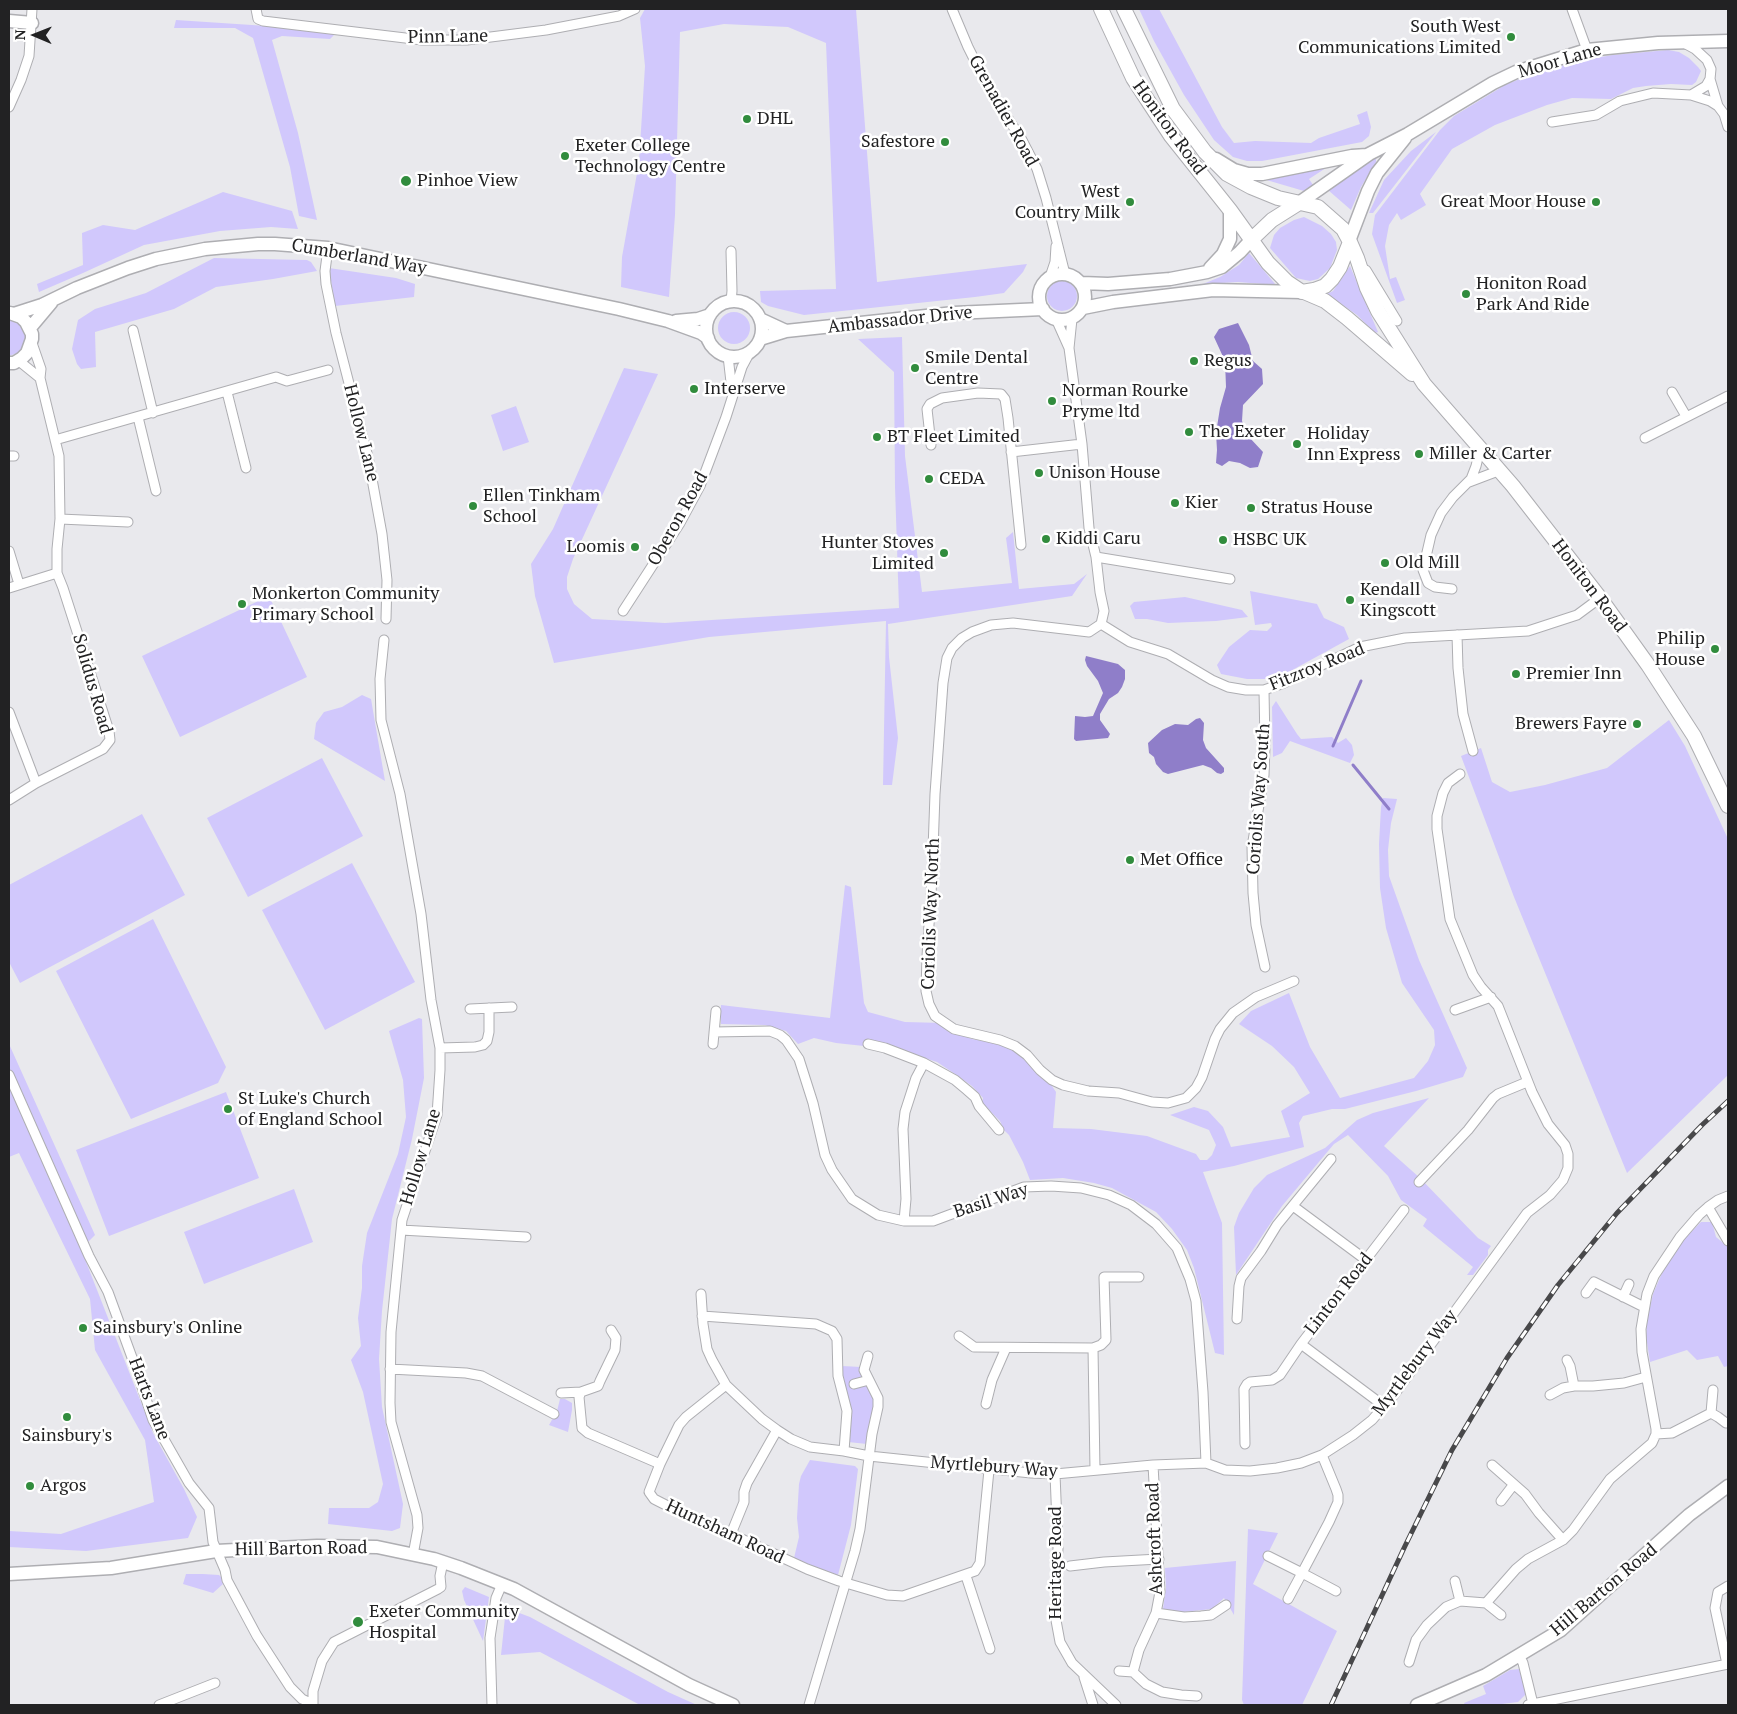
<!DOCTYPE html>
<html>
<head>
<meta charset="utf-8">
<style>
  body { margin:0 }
  #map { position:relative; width:1737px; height:1714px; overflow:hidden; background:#e9e9ed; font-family:"PT Serif",serif }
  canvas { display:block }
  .frame { position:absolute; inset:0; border:10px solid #222223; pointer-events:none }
  .north { position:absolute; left:10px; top:10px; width:50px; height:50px; -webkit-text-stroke:4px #fff; paint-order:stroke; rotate:271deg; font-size:14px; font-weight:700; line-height:20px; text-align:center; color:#222223 }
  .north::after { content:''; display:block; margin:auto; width:18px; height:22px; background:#222223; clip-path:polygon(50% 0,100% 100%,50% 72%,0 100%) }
</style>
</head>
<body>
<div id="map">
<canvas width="1737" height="1714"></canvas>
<div class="frame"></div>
<div class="north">N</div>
</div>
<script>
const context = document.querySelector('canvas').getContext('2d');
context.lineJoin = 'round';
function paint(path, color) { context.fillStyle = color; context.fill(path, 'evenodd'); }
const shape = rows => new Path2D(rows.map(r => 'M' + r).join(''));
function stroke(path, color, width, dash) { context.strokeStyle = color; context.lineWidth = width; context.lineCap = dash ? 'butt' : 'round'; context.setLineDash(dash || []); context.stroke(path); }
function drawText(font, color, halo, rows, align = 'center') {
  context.font = font + ' "PT Serif",serif'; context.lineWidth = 5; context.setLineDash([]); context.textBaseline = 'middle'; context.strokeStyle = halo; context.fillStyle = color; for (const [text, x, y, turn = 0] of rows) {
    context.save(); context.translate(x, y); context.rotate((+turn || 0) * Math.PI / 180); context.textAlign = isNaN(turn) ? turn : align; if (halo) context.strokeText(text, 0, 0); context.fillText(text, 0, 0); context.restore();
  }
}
paint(shape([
  [645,9,856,9,877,282,1027,264,1023,272,1004,293,975,297,804,315,768,306,761,302,760,291,836,289,826,43,788,27,724,24,680,32,675,215,669,297,621,287,622,257,639,162,645,66,640,18],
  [1139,9,1159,9,1222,127,1234,143,1255,141,1311,143,1319,138,1360,124,1357,115,1367,111,1371,127,1369,136,1362,142,1262,161,1247,161,1233,157,1214,140,1184,95,1154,41],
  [176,20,282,27,335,34,330,39,282,36,272,40,298,133,317,220,299,216,290,167,253,38,235,28,174,28],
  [1668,50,1679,52,1689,58,1698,67,1701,71,1696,82,1692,85,1671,84,1646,86,1633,88,1611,99,1572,98,1547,105,1495,125,1452,149,1420,194,1426,205,1401,220,1397,213,1389,225,1385,246,1390,279,1396,277,1405,300,1397,303,1372,234,1375,215,1440,130,1454,116,1505,85,1527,76,1577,61,1613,55],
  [1436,132,1373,213,1369,213,1384,180,1411,151],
  [1376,158,1376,162,1361,187,1351,210,1328,190],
  [1332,164,1309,179,1313,185,1304,191,1263,179],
  [223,192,292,211,298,229,271,227,220,231,144,245,83,273,39,292,37,284,83,265,82,233,103,225,135,230],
  [1304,217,1322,226,1331,234,1336,242,1337,250,1330,268,1318,279,1310,281,1296,278,1270,248,1274,235,1280,228,1294,220],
  [1249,253,1276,285,1238,282,1203,284,1220,277,1239,265],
  [214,258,307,260,311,262,317,271,273,279,216,287,174,309,95,332,96,367,81,369,77,364,72,349,78,320,95,309,146,293],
  [1350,266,1378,332,1375,333,1357,315,1327,294,1333,291],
  [329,268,396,278,415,284,414,297,335,306],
  '1047 296a15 15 0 1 1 30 0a15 15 0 1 1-30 0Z',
  '718 328a16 16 0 1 1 32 0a16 16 0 1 1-32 0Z',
  [9,320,21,325,26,333,26,343,20,352,9,356],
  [902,337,905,456,922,592,1012,583,1006,538,1013,532,1019,589,1074,584,1087,574,1072,596,888,624,889,657,898,738,892,785,883,785,886,621,709,637,554,663,535,596,531,564,553,529,624,368,658,374,573,559,567,577,567,589,574,604,592,619,665,623,899,608,895,487,894,372,858,339],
  [516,406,529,442,503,451,491,415],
  [1250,591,1317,604,1324,618,1344,627,1349,639,1276,679,1247,679,1221,674,1217,665,1229,647,1250,630,1267,631,1272,626,1271,623,1255,625],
  [269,596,307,677,180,737,142,656],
  [1185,597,1242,610,1248,617,1216,621,1168,623,1147,619,1135,619,1130,606,1134,602],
  [362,695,371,699,385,781,314,739,316,723,324,712,342,707],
  [1276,701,1297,734,1301,739,1332,737,1338,743,1346,738,1352,745,1354,755,1350,763,1290,741,1282,753,1273,757,1272,707],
  [1669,720,1685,746,1728,839,1728,1075,1627,1173,1514,897,1461,756,1481,748,1492,782,1510,792,1545,785,1607,768],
  [322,758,363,836,248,897,207,818],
  [1383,798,1397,799,1391,823,1388,850,1389,876,1419,960,1467,1068,1463,1077,1416,1091,1345,1109,1332,1109,1303,1116,1299,1123,1304,1147,1234,1166,1203,1172,1222,1223,1224,1355,1215,1353,1194,1268,1187,1250,1172,1229,1156,1212,1112,1188,1094,1183,1063,1178,1030,1180,1023,1162,1009,1135,1004,1130,1000,1121,982,1103,983,1098,972,1086,958,1076,937,1062,867,1040,864,1046,836,1043,814,1038,798,1044,786,1031,765,1025,721,1024,721,1005,830,1018,845,885,851,887,864,1003,868,1012,905,1022,943,1023,957,1033,972,1039,1005,1045,1024,1054,1052,1086,1056,1092,1053,1128,1091,1129,1147,1136,1196,1154,1200,1160,1207,1160,1212,1155,1216,1145,1209,1130,1170,1115,1194,1107,1208,1111,1223,1127,1231,1147,1290,1137,1281,1111,1310,1093,1294,1067,1272,1046,1239,1024,1251,1011,1289,993,1310,1047,1340,1098,1414,1078,1428,1061,1435,1045,1434,1030,1402,983,1386,928,1380,888,1379,844,1381,807],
  [142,814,185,895,20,983,9,962,9,885],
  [352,863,415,982,325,1030,262,910],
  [153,919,226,1067,218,1083,131,1119,56,971],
  [419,1018,422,1019,424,1078,412,1139,392,1219,382,1311,379,1359,382,1407,403,1504,400,1528,392,1531,328,1524,329,1508,369,1508,378,1502,383,1484,363,1392,351,1360,361,1346,358,1318,362,1288,362,1266,367,1233,398,1154,406,1117,403,1080,389,1031],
  [9,1044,95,1235,81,1249,153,1433,184,1489,197,1517,188,1538,86,1551,9,1547,9,1531,61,1534,154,1502,145,1440,95,1350,90,1299,19,1153,9,1157],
  [226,1092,259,1178,109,1236,76,1150],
  [1429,1098,1384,1146,1420,1178,1478,1238,1491,1246,1488,1250,1488,1255,1473,1275,1467,1275,1473,1267,1423,1226,1427,1219,1401,1200,1388,1176,1348,1135,1334,1144,1282,1206,1236,1275,1234,1227,1239,1213,1254,1188,1267,1175,1325,1148,1357,1120,1373,1113],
  [294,1189,313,1242,204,1284,184,1232],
  [1701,1222,1712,1222,1716,1237,1727,1246,1728,1250,1728,1366,1724,1367,1718,1356,1697,1360,1687,1350,1650,1362,1646,1336,1647,1320,1653,1294,1662,1273,1680,1243],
  [842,1366,861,1367,863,1385,867,1386,872,1392,875,1401,867,1444,848,1442,850,1403,842,1377],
  [560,1399,565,1399,572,1403,572,1410,568,1432,549,1425,557,1411],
  [810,1460,855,1466,858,1469,851,1525,838,1575,807,1565,794,1558,799,1537,797,1518,799,1484,801,1476],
  [1248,1529,1278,1533,1253,1584,1337,1631,1302,1705,1244,1705,1242,1700],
  [1236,1561,1234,1615,1224,1598,1212,1609,1183,1612,1163,1609,1166,1588,1165,1568],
  [186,1574,203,1574,219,1575,221,1577,223,1584,213,1593,183,1584],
  [465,1587,489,1597,483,1641,464,1600,462,1591],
  [506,1608,530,1617,668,1692,697,1705,640,1705,540,1652,501,1655],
  [1519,1669,1526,1689,1525,1695,1518,1702,1494,1705,1465,1705,1464,1703,1486,1694,1483,1686,1510,1670]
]), '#d1c8fc');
paint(shape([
  [1238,323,1249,345,1253,361,1262,369,1263,384,1243,405,1242,421,1249,437,1263,452,1258,467,1250,468,1240,463,1229,461,1222,466,1216,463,1217,450,1216,433,1220,408,1226,387,1225,361,1214,337,1219,329],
  [1086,656,1118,664,1125,670,1125,679,1122,687,1118,693,1109,699,1100,714,1100,720,1110,734,1108,738,1076,741,1074,739,1075,716,1085,717,1093,716,1103,693,1098,681,1087,666,1085,660],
  [1200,718,1204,723,1203,740,1206,748,1224,768,1224,772,1221,774,1217,773,1211,768,1203,765,1168,774,1163,772,1156,764,1154,757,1149,753,1148,743,1162,730,1175,724,1188,725,1196,719]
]), '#8f7ec9');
stroke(shape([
  [1333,746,1361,681],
  [1353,765,1389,809]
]), '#8f7ec9', 3);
const street = shape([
  [256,9,258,19,263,21,422,40,467,40,546,30,619,16,635,9],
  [952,9,968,47,990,91,1022,140,1037,169,1046,198,1065,274],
  [1572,9,1587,50],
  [1684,43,1695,49,1707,60,1711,69,1710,79,1706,86,1691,95],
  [1710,79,1718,106,1724,114,1728,127],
  [9,107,21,80,29,56,32,9],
  [1552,122,1596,115,1620,101,1653,93,1691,95,1710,101,1718,106],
  [328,248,325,271,326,284,336,333,368,457,382,534,387,580,386,619],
  [731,251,732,291,731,301],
  [1366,270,1397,321],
  [1050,277,1055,262,1056,246],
  [1056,319,1069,348],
  [1072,319,1069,348,1082,444,1089,528,1096,557,1100,592,1104,611,1101,624],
  [133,330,153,413],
  [728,356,732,391],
  [19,361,40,378],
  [227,392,246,468],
  [1672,392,1686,416],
  [138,417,156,491],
  [1645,438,1728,396],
  [55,440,276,377,287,381,328,370],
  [931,445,927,409,930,404,942,398,978,393,1001,394,1005,399,1008,418,1021,545],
  [1011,452,1082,444],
  [9,456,14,456],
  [1469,482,1498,471],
  [60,519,128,522],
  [9,551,19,584],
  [1096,557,1230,579],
  [9,588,57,573],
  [1452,589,1435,587,1428,583,1423,570,1425,561,1431,535,1441,513,1453,497,1471,479,1476,466,1480,449],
  [623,611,680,523,700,486,726,417,742,367,750,352],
  [1101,624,1089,632,1013,623,991,625,972,632,962,638,952,648,947,658,943,683,935,794,932,878,927,956,926,991,929,1004,935,1016,954,1029,1000,1040,1015,1046,1027,1055,1040,1070,1052,1080,1063,1085,1088,1091,1119,1093,1152,1102,1168,1103,1186,1098,1196,1088,1202,1077,1215,1039,1220,1029,1233,1013,1256,997,1294,981],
  [1101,624,1130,642,1168,654,1212,680,1228,687,1246,690,1264,690,1284,683,1360,647,1405,638,1528,631,1577,615,1600,598],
  [1457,635,1458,668,1463,714,1473,751],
  [384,640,380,679,381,720,400,794,421,914,431,1000,440,1048,440,1070,437,1115,402,1220,391,1332,390,1403,391,1422,417,1515,418,1528,413,1555],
  [1264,690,1265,746,1264,775,1252,847,1253,893,1256,925,1265,967],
  [9,712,36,783],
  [9,800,36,783,103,749,110,740,109,731,63,588,57,573,57,549,60,519,59,456,40,378,41,369,32,343],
  [470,1009,512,1007],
  [1455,1010,1491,997],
  [714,1032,770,1031,780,1035,786,1040,799,1059,813,1103,825,1155,832,1170,852,1199,878,1215,904,1221,933,1221,1024,1187,1051,1186,1081,1188,1109,1195,1131,1205,1156,1224,1177,1248,1190,1279,1196,1301,1203,1392,1206,1463],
  [713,1044,716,1011],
  [868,1044,885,1048,924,1063,916,1078,905,1112,903,1129,906,1199,904,1221],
  [440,1048,475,1047,483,1045,487,1041,489,1032,489,1008],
  [924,1063,955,1080,967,1090,975,1097,979,1106,999,1130],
  [9,1075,89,1256,108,1292,134,1363,153,1420,189,1483,209,1508,213,1542,225,1570,227,1580,257,1636,290,1687,302,1699,313,1704],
  [1419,1182,1468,1130,1493,1098,1498,1094,1527,1082],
  [1293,1206,1366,1260],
  [1708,1207,1728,1241],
  [401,1230,526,1237],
  [1586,1293,1594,1282,1644,1307],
  [701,1294,703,1324,707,1349,712,1360,726,1385,762,1419,777,1430,791,1439,810,1447,844,1451,869,1456,1031,1473,1055,1474,1153,1465,1206,1463,1225,1470,1250,1471,1277,1468,1301,1463,1322,1455,1353,1435,1372,1420,1393,1396,1527,1213,1550,1195,1563,1180,1568,1168,1568,1154,1565,1145,1548,1124,1532,1092,1498,1006,1481,987,1473,975,1450,919,1437,829,1437,816,1443,793,1448,783,1460,774],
  [1623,1297,1629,1284],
  [702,1316,816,1324,832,1331,837,1339,838,1376,847,1411,844,1451],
  [1237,1319,1239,1286,1241,1278,1261,1251,1277,1225,1331,1159],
  [611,1330,616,1338,615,1350,600,1381,598,1386,581,1392,579,1397,582,1428,588,1433,660,1464],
  [959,1336,974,1347,1093,1348],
  [1301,1344,1384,1406],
  [1567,1360,1570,1366,1574,1386,1593,1386,1624,1383,1646,1377],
  [390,1369,466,1373,482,1376,554,1414],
  [854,1384,869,1380],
  [726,1385,686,1417,679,1425,660,1464,649,1492,654,1499,705,1525,731,1534,807,1569,839,1581,887,1595,903,1596,975,1571,980,1563,989,1470],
  [561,1393,581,1392],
  [1550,1395,1563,1388,1574,1386],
  [986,1404,992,1380,1006,1348],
  [1711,1413,1713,1390],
  [1656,1434,1672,1433,1711,1413,1718,1417,1726,1423],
  [1245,1444,1244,1389,1247,1384,1250,1382,1272,1380,1280,1375,1301,1344,1404,1210],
  [1322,1455,1336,1489,1338,1495,1338,1502,1329,1522,1302,1573,1336,1591],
  [1492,1465,1525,1494,1539,1513,1563,1540],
  [1095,1470,1093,1348,1101,1345,1106,1340,1104,1277,1139,1277],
  [1055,1474,1058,1548,1055,1615,1060,1642,1072,1663,1116,1705],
  [1501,1501,1514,1484],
  [731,1534,744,1502,744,1492,747,1483,777,1430],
  [1268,1556,1302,1573,1288,1599],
  [1070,1566,1104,1562,1159,1559],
  [966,1576,990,1649],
  [1455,1581,1460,1601],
  [1156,1613,1184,1617,1201,1616,1211,1615,1226,1605],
  [1501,1615,1486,1603,1516,1569,1528,1559,1563,1540,1573,1530,1610,1479,1652,1443,1656,1434,1656,1429,1642,1352,1641,1329,1647,1294,1654,1276,1680,1237,1699,1215,1708,1207,1718,1200,1728,1196],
  [1519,1655,1523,1663,1533,1704],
  [1409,1662,1416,1640,1427,1625,1446,1607,1460,1601,1486,1603],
  [1727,1664,1715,1608,1718,1592,1728,1586],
  [1119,1671,1133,1672,1146,1684,1162,1692,1181,1695,1197,1696],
  [1133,1672,1139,1650,1156,1613,1160,1592,1153,1465],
  [1084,1677,1093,1705],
  [159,1705,215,1683],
  [313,1705,313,1691,322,1661,334,1642,438,1589,441,1587,440,1576,443,1562],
  [492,1705,490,1638,496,1598,502,1584],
  [809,1705,855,1551,860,1529,872,1434,878,1407,878,1398,864,1370,868,1356],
  [1528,1705,1728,1664]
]);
const secondary = shape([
  [9,21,32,23],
  [1216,159,1234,170,1248,174,1262,174,1352,156,1367,155],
  [1299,203,1369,154,1408,134,1493,83,1516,72,1587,50,1658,43,1728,41],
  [1349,241,1368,191,1377,173,1405,138],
  [1210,268,1223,254,1230,239,1230,210],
  '1039 297a23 23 0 1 1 46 0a23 23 0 1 1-46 0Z',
  [1082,283,1108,284,1170,279,1207,272,1222,267,1240,252,1252,239],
  '706 329a28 28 0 1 1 56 0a28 28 0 1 1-56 0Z',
  [1083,308,1113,302,1213,290,1302,292],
  [14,314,42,305,77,288,128,268,156,259,205,249,258,244,275,244,328,248,619,309,668,321,701,333,708,338],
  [760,319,786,331],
  [676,321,698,319,710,315],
  [30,328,51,303],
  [760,339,786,331,954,313,1043,309],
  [9,363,14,363,22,358,27,353,32,339,32,334,26,322,21,317,10,313],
  [9,1574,111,1568,216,1551,317,1546,377,1547,434,1559,461,1568,514,1589,689,1685,733,1705],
  [1417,1705,1486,1675,1561,1630,1689,1515,1728,1486]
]);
const primary = shape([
  [1101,9,1133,78,1171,136,1230,210,1268,263,1287,282,1302,292,1314,290,1325,286,1332,279,1340,267,1350,242,1343,229,1318,207,1278,198,1251,187,1227,174,1205,152,1173,109,1124,9],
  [1252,239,1272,220,1299,203],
  [1350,242,1357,258,1367,288,1378,311,1424,384,1513,486,1600,598,1648,665,1694,736,1728,806],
  [1304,292,1325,301,1347,318,1412,374]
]);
stroke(street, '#aeaeb2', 11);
stroke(secondary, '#aeaeb2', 15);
stroke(primary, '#aeaeb2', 16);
stroke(street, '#fff', 9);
stroke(secondary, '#fff', 12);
stroke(primary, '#fff', 14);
const rail = shape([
  [1331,1705,1405,1546,1452,1450,1507,1358,1558,1285,1617,1213,1702,1125,1728,1101]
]);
stroke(rail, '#48484a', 5);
stroke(rail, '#fff', 3, [9]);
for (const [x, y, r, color] of [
  [1511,37,5,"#318c3d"],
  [747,119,5,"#318c3d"],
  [945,142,5,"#318c3d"],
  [565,156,5,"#318c3d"],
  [406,181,6,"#318c3d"],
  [1130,202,5,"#318c3d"],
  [1596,202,5,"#318c3d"],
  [1466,294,5,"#318c3d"],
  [1194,361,5,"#318c3d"],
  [915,368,5,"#318c3d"],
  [694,389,5,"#318c3d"],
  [1052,401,5,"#318c3d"],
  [1189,432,5,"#318c3d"],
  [877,437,5,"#318c3d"],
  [1297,444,5,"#318c3d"],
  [1419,454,5,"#318c3d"],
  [1039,473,5,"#318c3d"],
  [929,479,5,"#318c3d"],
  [1175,503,5,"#318c3d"],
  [473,506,5,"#318c3d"],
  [1251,508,5,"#318c3d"],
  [1046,539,5,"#318c3d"],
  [1223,540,5,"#318c3d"],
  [635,547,5,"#318c3d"],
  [944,553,5,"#318c3d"],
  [1385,563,5,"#318c3d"],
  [1350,600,5,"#318c3d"],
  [242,604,5,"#318c3d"],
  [1715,649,5,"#318c3d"],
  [1516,674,5,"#318c3d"],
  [1637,724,5,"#318c3d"],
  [1130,860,5,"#318c3d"],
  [228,1109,5,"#318c3d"],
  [83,1328,5,"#318c3d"],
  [67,1417,5,"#318c3d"],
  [30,1486,5,"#318c3d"],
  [358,1622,6,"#318c3d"]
]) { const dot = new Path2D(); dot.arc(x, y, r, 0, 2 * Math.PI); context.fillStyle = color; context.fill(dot); stroke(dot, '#fff', 2); }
drawText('18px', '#222223', '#fff', [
  ["South West",1501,27,"right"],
  ["Communications Limited",1501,48,"right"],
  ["DHL",757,119],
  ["Safestore",935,142,"right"],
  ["Exeter College",575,146],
  ["Technology Centre",575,167],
  ["Pinhoe View",417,181],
  ["West",1120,192,"right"],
  ["Country Milk",1120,213,"right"],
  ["Great Moor House",1586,202,"right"],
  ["Honiton Road",1476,284],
  ["Park And Ride",1476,305],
  ["Smile Dental",925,358],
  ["Centre",925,379],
  ["Regus",1204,361],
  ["Interserve",704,389],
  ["Norman Rourke",1062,391],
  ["Pryme ltd",1062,412],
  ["The Exeter",1199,432],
  ["Holiday",1307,434],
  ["Inn Express",1307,455],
  ["BT Fleet Limited",887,437],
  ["Miller & Carter",1429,454],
  ["Unison House",1049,473],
  ["CEDA",939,479],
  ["Ellen Tinkham",483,496],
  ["School",483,517],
  ["Kier",1185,503],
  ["Stratus House",1261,508],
  ["Kiddi Caru",1056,539],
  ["HSBC UK",1233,540],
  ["Hunter Stoves",934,543,"right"],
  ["Limited",934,564,"right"],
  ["Loomis",625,547,"right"],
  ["Old Mill",1395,563],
  ["Kendall",1360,590],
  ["Kingscott",1360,611],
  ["Monkerton Community",252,594],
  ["Primary School",252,615],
  ["Philip",1705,639,"right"],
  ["House",1705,660,"right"],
  ["Premier Inn",1526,674],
  ["Brewers Fayre",1627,724,"right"],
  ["Met Office",1140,860],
  ["St Luke's Church",238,1099],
  ["of England School",238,1120],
  ["Sainsbury's Online",93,1328],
  ["Sainsbury's",67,1436,"center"],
  ["Argos",40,1486],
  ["Exeter Community",369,1612],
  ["Hospital",369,1633]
], 'left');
drawText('18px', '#222223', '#fff', [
  ["Pinn Lane",448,37,-1],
  ["Moor Lane",1560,61,-16],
  ["Grenadier Road",1003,111,61],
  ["Honiton Road",1169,128,54],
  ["Cumberland Way",359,257,10],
  ["Ambassador Drive",900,320,-6],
  ["Hollow Lane",361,433,76],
  ["Oberon Road",678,519,-61],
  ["Honiton Road",1589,586,53],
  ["Fitzroy Road",1317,667,-22],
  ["Solidus Road",92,684,74],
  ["Coriolis Way South",1259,799,-86],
  ["Coriolis Way North",931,914,-88],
  ["Hollow Lane",421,1157,-73],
  ["Basil Way",991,1201,-18],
  ["Linton Road",1339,1294,-52],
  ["Myrtlebury Way",1415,1363,-53],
  ["Harts Lane",149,1399,69],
  ["Myrtlebury Way",994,1467,4],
  ["Huntsham Road",725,1532,25],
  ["Ashcroft Road",1155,1539,-92],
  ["Hill Barton Road",301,1549,-1],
  ["Heritage Road",1056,1563,-90],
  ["Hill Barton Road",1604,1590,-40]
]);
</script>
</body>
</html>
